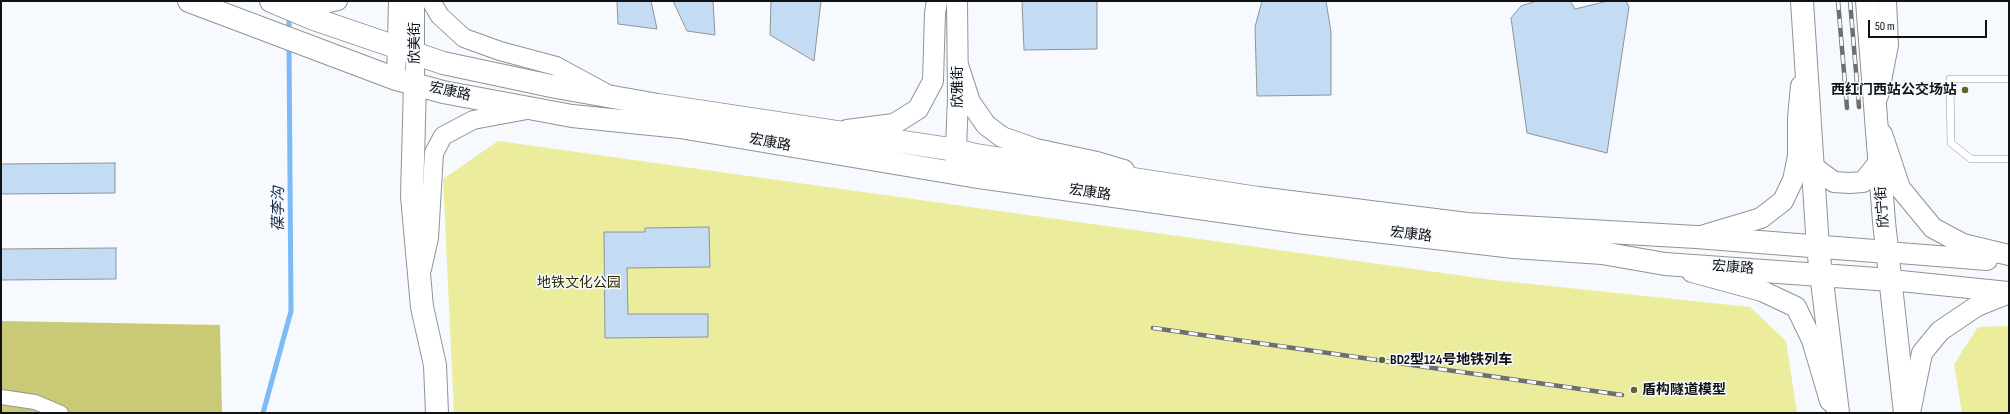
<!DOCTYPE html>
<html>
<head>
<meta charset="utf-8">
<style>
  body { margin:0 }
  #map { position:relative; width:2010px; height:414px; overflow:hidden; background:#f6f9fd; font-family:"Sofia Sans Condensed",sans-serif }
  canvas { display:block }
  .frame { position:absolute; inset:0; border:2px solid #101112; pointer-events:none }
  .scale { position:absolute; left:1868px; top:20px; width:119px; height:18px; box-sizing:border-box; border:2px solid #101112; border-top:0; padding-left:5px; font-size:12px; line-height:14px; white-space:nowrap; color:#101112; -webkit-text-stroke:3px #f6f9fd; paint-order:stroke }
</style>
</head>
<body>
<div id="map">
<canvas width="2010" height="414"></canvas>
<div class="frame"></div>
<div class="scale">50 m</div>
</div>
<script>
const context = document.querySelector('canvas').getContext('2d');
context.lineJoin = 'round';
function paint(path, color) { context.fillStyle = color; context.fill(path, 'evenodd'); }
const shape = rows => new Path2D(rows.map(r => 'M' + r).join(''));
function stroke(path, color, width, dash) { context.strokeStyle = color; context.lineWidth = width; context.lineCap = dash ? 'butt' : 'round'; context.setLineDash(dash || []); context.stroke(path); }
function drawText(font, color, halo, rows, align = 'center') {
  context.font = font + ' "Sofia Sans Condensed","Noto Sans SC",sans-serif'; context.lineWidth = 3; context.setLineDash([]); context.textBaseline = 'middle'; context.strokeStyle = halo; context.fillStyle = color; for (const [text, x, y, turn = 0] of rows) {
    context.save(); context.translate(x, y); context.rotate((+turn || 0) * Math.PI / 180); context.textAlign = isNaN(turn) ? turn : align; if (halo) context.strokeText(text, 0, 0); context.fillText(text, 0, 0); context.restore();
  }
}
paint(shape([
  [498,141,1493,280,1750,307,1786,341,1797,413,454,413,443,179],
  [2009,326,2009,413,1962,413,1954,364,1978,327]
]), '#eced9c');
paint(shape([
  [1,321,220,325,222,413,1,413]
]), '#c9c976');
stroke(shape([
  [289,14,289,34],
  [263,413,291,311,289,44]
]), '#7cbbf5', 5);
const building = shape([
  [617,1,651,1,657,29,618,24,617,1],
  [673,1,713,1,715,35,687,31,673,1],
  [771,1,821,1,814,61,770,35,771,1],
  [1022,1,1097,1,1097,49,1024,50,1022,1],
  [1262,1,1326,1,1331,32,1331,95,1257,96,1255,27,1262,1],
  [1537,1,1570,1,1575,9,1608,1,1626,1,1629,7,1607,153,1527,133,1511,18,1521,6,1537,1],
  [115,163,115,193,1,194,1,164,115,163],
  [709,227,710,267,627,268,628,314,708,314,708,337,605,338,604,232,645,232,645,228,709,227],
  [116,248,116,279,1,280,1,249,116,248]
]);
paint(building, '#c3dcf4');
stroke(building, '#909396', 1);
const service = shape([
  [2009,79,1950,79,1951,143,1971,159,2009,159]
]);
const minor = shape([
  [1,397,35,402,61,413]
]);
const tertiary = shape([
  [415,1,415,84],
  [431,1,440,16,464,38,500,51,556,66,604,92],
  [295,11,338,1],
  [396,79,398,1],
  [1879,96,1889,45,1887,1],
  [422,269,429,238,434,153,443,136,473,120,527,110]
]);
const secondary = shape([
  [958,65,970,102,986,125,1002,137,1036,149,1097,162,1124,170],
  [847,130,894,124,918,109,933,81,935,13,937,1],
  [1882,134,1900,188,1933,228,1963,244,2009,255],
  [1812,166,1834,182,1850,183,1863,182,1879,162],
  [955,173,958,97,957,1],
  [1701,236,1761,218,1783,201,1793,180,1798,156,1798,118,1801,86],
  [1887,252,1987,260],
  [1692,272,1762,291,1796,307,1812,340,1830,401],
  [1891,280,2008,292],
  [1910,413,1922,353,1940,331,1977,306,2009,293]
]);
const primary = shape([
  [189,1,396,79,443,92,572,116,680,127,972,176,1305,223,1514,247,1602,253,1665,264,1891,280],
  [271,1,314,19,443,63,556,87,658,105,956,150,975,155,1258,198,1467,224,1696,237,1887,252],
  [1802,1,1818,248,1838,413],
  [1867,1,1884,222,1905,413]
]);
const motorway = shape([
  [415,84,412,196,422,307,435,365,437,413]
]);
stroke(service, '#909396', 8);
stroke(minor, '#909396', 16);
stroke(tertiary, '#909396', 20);
stroke(secondary, '#909396', 22);
stroke(primary, '#909396', 24);
stroke(motorway, '#909396', 24);
stroke(service, '#fff', 7);
stroke(minor, '#fff', 14);
stroke(tertiary, '#fff', 18);
stroke(secondary, '#fff', 20);
stroke(primary, '#fff', 22);
stroke(motorway, '#fff', 22);
const rail = shape([
  [1838,1,1847,108],
  [1850,1,1859,107],
  [1153,328,1622,395]
]);
stroke(rail, '#6c6e70', 4.5);
stroke(rail, '#f6f9fd', 3, [9]);
for (const [x, y, r, color] of [
  [1965,90,4,"#62622f"],
  [1382,360,4,"#62622f"],
  [1634,390,4,"#62622f"]
]) { const dot = new Path2D(); dot.arc(x, y, r, 0, 2 * Math.PI); context.fillStyle = color; context.fill(dot); stroke(dot, '#f6f9fd', 1.5); }
drawText('14px', '#101112', '#f6f9fd', [
  ["欣美街",415,43,-90],
  ["欣雅街",958,87,-90],
  ["宏康路",450,92,12],
  ["宏康路",770,143,10],
  ["宏康路",1090,193,8],
  ["欣宁街",1883,207,-95],
  ["宏康路",1411,235,7],
  ["宏康路",1733,268,4]
]);
drawText('bold 14px', '#101112', '#f6f9fd', [
  ["西红门西站公交场站",1957,90,"right"],
  ["BD2型124号地铁列车",1390,360],
  ["盾构隧道模型",1642,390]
], 'left');
drawText('14px', '#2d2c07', '#f6f9fd', [
  ["地铁文化公园",579,283]
]);
drawText('italic 15px', '#102b43', '#f6f9fd', [
  ["葆李沟",279,209,-90]
]);
</script>
</body>
</html>
